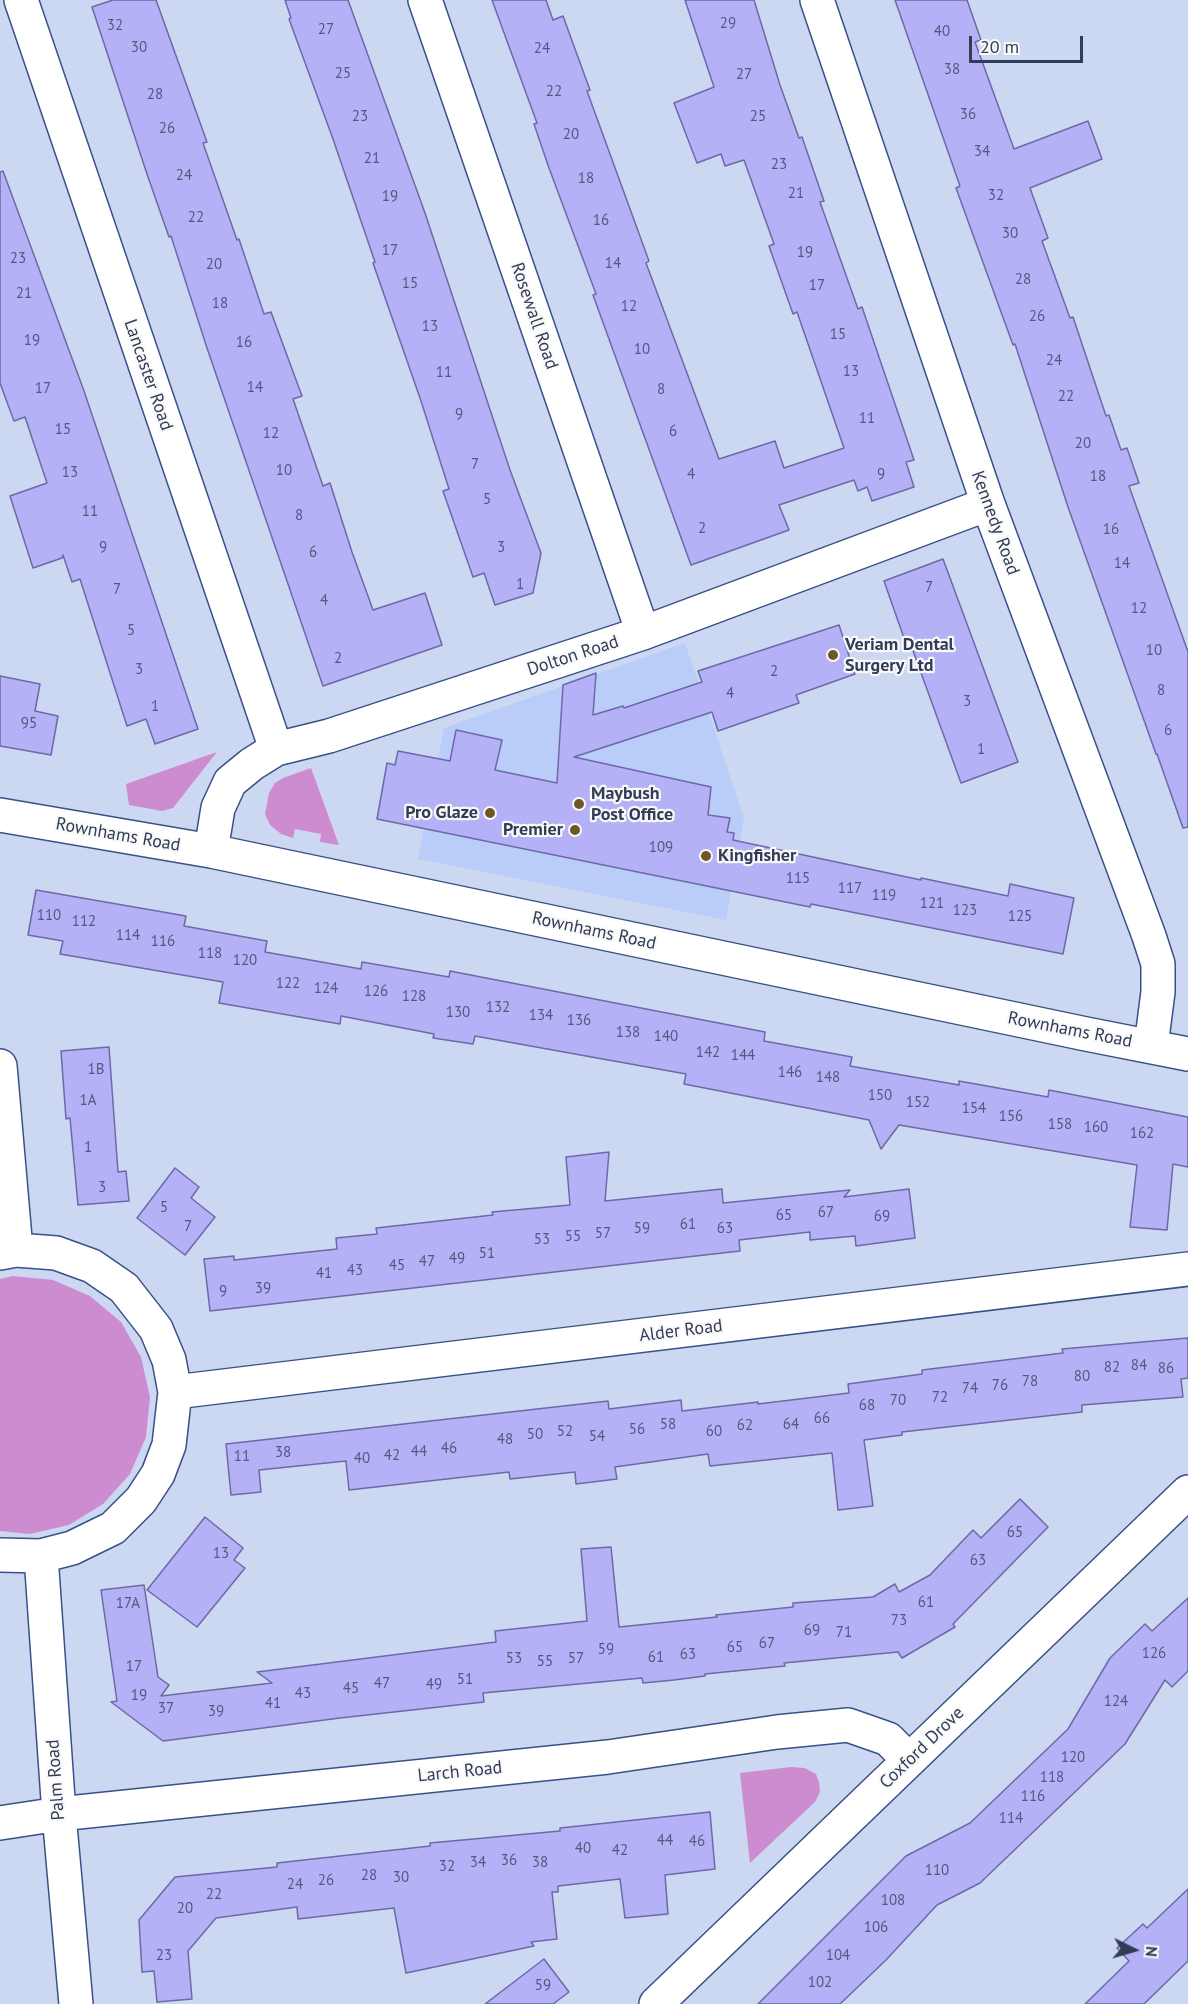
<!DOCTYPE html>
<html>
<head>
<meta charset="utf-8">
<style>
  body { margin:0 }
  #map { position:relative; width:1188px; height:2004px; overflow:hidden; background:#ccd8f2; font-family:"PT Sans",sans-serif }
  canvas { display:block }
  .north { position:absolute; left:1104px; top:1920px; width:60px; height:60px; -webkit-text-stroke:4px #f9f9f9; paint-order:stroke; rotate:95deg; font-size:16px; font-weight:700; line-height:24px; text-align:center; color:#313c56 }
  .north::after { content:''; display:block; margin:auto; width:21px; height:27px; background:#313c56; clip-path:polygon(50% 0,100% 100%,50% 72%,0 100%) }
  .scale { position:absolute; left:969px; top:36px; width:114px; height:27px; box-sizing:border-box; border:3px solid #313c56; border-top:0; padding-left:8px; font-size:18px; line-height:21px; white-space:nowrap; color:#313c56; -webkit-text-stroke:4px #f9f9f9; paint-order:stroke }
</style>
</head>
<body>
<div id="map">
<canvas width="1188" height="2004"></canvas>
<div class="north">N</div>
<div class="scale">20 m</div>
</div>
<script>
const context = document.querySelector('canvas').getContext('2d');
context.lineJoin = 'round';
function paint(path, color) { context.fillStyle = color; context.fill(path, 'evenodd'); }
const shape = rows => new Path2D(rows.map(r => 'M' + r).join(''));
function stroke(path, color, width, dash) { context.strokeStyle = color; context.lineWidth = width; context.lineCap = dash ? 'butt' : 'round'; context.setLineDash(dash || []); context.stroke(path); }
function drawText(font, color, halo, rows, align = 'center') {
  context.font = font + ' "PT Sans",sans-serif'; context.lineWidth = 4.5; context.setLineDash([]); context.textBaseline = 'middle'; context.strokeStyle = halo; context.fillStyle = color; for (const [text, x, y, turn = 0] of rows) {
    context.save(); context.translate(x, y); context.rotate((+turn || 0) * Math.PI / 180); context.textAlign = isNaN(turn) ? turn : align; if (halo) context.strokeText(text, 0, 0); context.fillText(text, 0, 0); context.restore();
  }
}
paint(shape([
  [685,643,744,818,726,920,418,859,444,728]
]), '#bacdf8');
paint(shape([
  [217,752,173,808,162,811,129,805,126,784],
  [311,768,339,845,320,842,321,834,295,829,293,838,281,834,270,825,265,814,269,793,275,783,283,778],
  [13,1276,53,1280,90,1296,121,1322,141,1357,150,1397,146,1437,130,1474,103,1504,69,1525,30,1534,0,1531,0,1279],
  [791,1767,805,1768,816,1774,819,1782,820,1792,815,1802,750,1863,740,1773]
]), '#ce8cd0');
const building = shape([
  [113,0,156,0,207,142,203,143,237,240,239,239,264,314,271,312,302,396,293,399,323,486,330,483,352,552,373,610,425,593,442,645,323,686,207,348,171,236,169,237,148,177,92,7,113,0],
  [285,0,348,0,425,213,510,470,541,553,533,593,495,605,484,573,473,577,443,491,449,489,421,401,373,263,375,262,333,139,289,19,291,18,285,0],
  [492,0,546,0,553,20,563,16,590,90,587,91,649,261,646,263,719,459,775,441,784,468,844,448,797,312,793,314,769,246,774,244,744,160,725,166,721,154,697,163,674,103,714,87,685,0,754,0,780,85,799,138,802,137,824,201,820,202,858,309,862,307,914,460,906,462,914,487,872,501,867,487,858,491,854,480,779,505,789,530,691,565,593,295,596,294,549,168,534,124,537,123,492,0],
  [895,0,967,0,981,40,975,42,1014,149,1088,121,1102,159,1030,188,1048,238,1042,241,1070,318,1073,317,1106,416,1109,415,1121,450,1127,448,1139,483,1129,486,1188,652,1188,827,1183,828,1157,754,1156,754,1068,507,1015,344,1013,345,956,188,960,186,895,0],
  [3,171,84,391,198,729,155,744,146,719,127,726,80,579,72,582,63,555,62,558,33,568,10,496,47,483,25,417,14,421,0,383,0,172,3,171],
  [943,559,1018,762,961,783,908,637,904,638,884,581,943,559],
  [839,625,855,674,796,695,799,703,718,731,712,712,574,757,711,787,708,815,730,818,727,832,734,833,733,840,921,880,921,878,1008,896,1010,884,1074,898,1063,954,811,904,810,907,377,819,387,763,395,765,398,751,450,761,456,730,502,740,495,770,557,783,563,685,596,673,593,715,623,706,624,708,702,682,698,671,839,625],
  [0,676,40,684,35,711,58,716,51,755,0,746,0,676],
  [36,890,186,916,184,926,267,941,265,952,361,969,362,962,449,977,450,971,765,1032,764,1041,852,1057,850,1066,959,1085,959,1081,1048,1097,1049,1090,1188,1117,1188,1167,1173,1164,1167,1230,1130,1227,1137,1165,899,1125,881,1149,869,1120,684,1084,686,1074,475,1036,473,1044,433,1038,434,1034,341,1016,340,1024,219,1003,223,982,60,954,63,941,28,935,36,890],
  [109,1047,118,1172,126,1171,129,1201,78,1205,70,1118,66,1119,61,1051,109,1047],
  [609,1152,605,1201,722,1189,723,1203,850,1190,844,1197,909,1189,915,1238,856,1246,855,1236,810,1240,810,1232,739,1240,740,1251,210,1311,204,1259,234,1256,234,1260,337,1249,336,1238,377,1234,376,1228,493,1215,492,1212,570,1205,566,1157,609,1152],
  [175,1168,199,1187,191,1198,215,1217,185,1255,137,1218,175,1168],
  [1188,1338,1188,1378,1181,1379,1183,1397,1082,1405,1082,1412,902,1432,902,1435,864,1440,873,1506,838,1510,832,1453,710,1466,708,1454,615,1467,617,1479,576,1484,575,1472,510,1479,509,1472,349,1490,346,1461,259,1470,261,1492,231,1495,226,1444,608,1401,609,1409,681,1400,682,1411,758,1402,758,1404,849,1393,848,1384,922,1374,922,1370,1063,1353,1062,1349,1188,1338],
  [1020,1499,1048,1527,953,1624,955,1627,902,1658,898,1652,784,1663,785,1666,705,1674,705,1676,674,1680,643,1683,642,1678,483,1693,484,1702,340,1718,163,1741,111,1702,117,1701,101,1590,144,1585,158,1677,169,1685,161,1696,272,1683,257,1672,496,1642,495,1631,587,1621,581,1549,611,1547,619,1627,717,1617,716,1615,793,1607,793,1603,873,1597,895,1584,899,1592,930,1575,973,1530,981,1538,1020,1499],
  [205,1517,243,1548,234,1560,245,1568,197,1627,147,1590,205,1517],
  [1188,1598,1188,1671,1172,1687,1165,1680,1125,1744,980,1883,937,1905,886,1960,840,2004,758,2004,906,1856,970,1823,1068,1729,1110,1658,1145,1624,1152,1631,1188,1598],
  [710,1812,715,1869,665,1875,668,1914,625,1918,620,1879,558,1886,558,1892,552,1892,557,1939,531,1942,534,1946,406,1973,394,1908,298,1919,297,1907,216,1918,188,1951,192,1999,157,2002,154,1971,142,1972,139,1920,175,1877,277,1867,277,1863,430,1846,430,1843,560,1831,560,1828,710,1812],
  [1188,1889,1188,1961,1144,2004,1085,2004,1129,1961,1117,1948,1143,1924,1147,1928,1188,1889],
  [544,1959,569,1992,553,2004,485,2004,544,1959]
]);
paint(building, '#b4b1f6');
stroke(building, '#6d69a8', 1.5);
const minor = shape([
  [21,0,276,749],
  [425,0,643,633],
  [817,0,988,504,1149,936,1158,964,1158,992,1151,1046],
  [0,815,211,851,1086,1034,1188,1054],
  [211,851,218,808,230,782,252,764,276,749,329,736,643,633,988,504],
  [0,1066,16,1250],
  [0,1253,16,1250,56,1253,92,1266,124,1288,156,1329,169,1360,175,1392,169,1445,158,1474,141,1500,113,1528,72,1548,41,1556,0,1555],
  [175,1392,1188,1269],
  [41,1556,59,1814,76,2004],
  [0,1823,59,1814,608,1757,777,1732,848,1725,888,1739,909,1760],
  [656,2004,1188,1492]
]);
stroke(minor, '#395088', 36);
stroke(minor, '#fff', 33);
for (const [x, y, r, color] of [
  [833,655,6,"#6c5727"],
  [579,804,6,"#6c5727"],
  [490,813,6,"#6c5727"],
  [575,830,6,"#6c5727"],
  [706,856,6,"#6c5727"]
]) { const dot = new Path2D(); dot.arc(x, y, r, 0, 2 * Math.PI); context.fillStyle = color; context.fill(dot); stroke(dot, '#f9f9f9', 2); }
drawText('15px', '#52597e', null, [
  ["29",728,24],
  ["32",115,26],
  ["27",326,30],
  ["40",942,32],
  ["30",139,48],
  ["24",542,49],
  ["38",952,70],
  ["25",343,74],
  ["27",744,75],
  ["22",554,92],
  ["28",155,95],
  ["36",968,115],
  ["23",360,117],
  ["25",758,117],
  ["26",167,129],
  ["20",571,135],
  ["34",982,152],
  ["21",372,159],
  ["23",779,165],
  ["24",184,176],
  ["18",586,179],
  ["21",796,194],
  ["32",996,196],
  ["19",390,197],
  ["22",196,218],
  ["16",601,221],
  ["30",1010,234],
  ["17",390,251],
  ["19",805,253],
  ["23",18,259],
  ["14",613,264],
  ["20",214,265],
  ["28",1023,280],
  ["15",410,284],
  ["17",817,286],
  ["21",24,294],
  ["18",220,304],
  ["12",629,307],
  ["26",1037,317],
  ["13",430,327],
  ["15",838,335],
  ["19",32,341],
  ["16",244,343],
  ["10",642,350],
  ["24",1054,361],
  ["13",851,372],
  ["11",444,373],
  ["14",255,388],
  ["17",43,389],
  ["8",661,390],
  ["22",1066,397],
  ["9",459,415],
  ["11",867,419],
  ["15",63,430],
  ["6",673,432],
  ["12",271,434],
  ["20",1083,444],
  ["7",475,465],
  ["10",284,471],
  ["13",70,473],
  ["4",691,475],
  ["9",881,475],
  ["18",1098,477],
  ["5",487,500],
  ["11",90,512],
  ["8",299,516],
  ["2",702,529],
  ["16",1111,530],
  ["9",103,548],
  ["3",501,548],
  ["6",313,553],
  ["14",1122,564],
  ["1",520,585],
  ["7",929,588],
  ["7",117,590],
  ["4",324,601],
  ["12",1139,609],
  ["5",131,631],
  ["10",1154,651],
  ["2",338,659],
  ["3",139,670],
  ["2",774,672],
  ["8",1161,691],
  ["4",730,694],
  ["3",967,702],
  ["1",155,707],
  ["95",29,724],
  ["6",1168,731],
  ["1",981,750],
  ["109",661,848],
  ["115",798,879],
  ["117",850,889],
  ["119",884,896],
  ["121",932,904],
  ["123",965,911],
  ["110",49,916],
  ["125",1020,917],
  ["112",84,922],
  ["114",128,936],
  ["116",163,942],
  ["118",210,954],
  ["120",245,961],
  ["122",288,984],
  ["124",326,989],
  ["126",376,992],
  ["128",414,997],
  ["132",498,1008],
  ["130",458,1013],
  ["134",541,1016],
  ["136",579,1021],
  ["138",628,1033],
  ["140",666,1037],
  ["142",708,1053],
  ["144",743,1056],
  ["1B",96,1070],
  ["146",790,1073],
  ["148",828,1078],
  ["150",880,1096],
  ["1A",88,1101],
  ["152",918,1103],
  ["154",974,1109],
  ["156",1011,1117],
  ["158",1060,1125],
  ["160",1096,1128],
  ["162",1142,1134],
  ["1",88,1148],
  ["3",102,1188],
  ["5",164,1208],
  ["67",826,1213],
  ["65",784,1216],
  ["69",882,1217],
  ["61",688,1225],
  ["7",188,1227],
  ["59",642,1229],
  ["63",725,1229],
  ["57",603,1234],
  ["55",573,1237],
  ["53",542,1240],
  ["51",487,1254],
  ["49",457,1259],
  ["47",427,1262],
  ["45",397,1266],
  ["43",355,1271],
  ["41",324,1274],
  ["39",263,1289],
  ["9",223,1292],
  ["84",1139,1366],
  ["82",1112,1368],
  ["86",1166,1369],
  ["80",1082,1377],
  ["78",1030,1382],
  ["76",1000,1386],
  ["74",970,1389],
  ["72",940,1398],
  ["70",898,1401],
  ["68",867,1406],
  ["66",822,1419],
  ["58",668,1425],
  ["64",791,1425],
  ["62",745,1426],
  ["56",637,1430],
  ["52",565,1432],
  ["60",714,1432],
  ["50",535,1435],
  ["54",597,1437],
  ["48",505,1440],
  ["46",449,1449],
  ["44",419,1452],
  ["38",283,1453],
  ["42",392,1456],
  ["11",242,1457],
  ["40",362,1459],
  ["65",1015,1533],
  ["13",221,1554],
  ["63",978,1561],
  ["61",926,1603],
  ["17A",128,1604],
  ["73",899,1621],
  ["69",812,1631],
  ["71",844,1633],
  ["67",767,1644],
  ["65",735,1648],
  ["59",606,1650],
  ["126",1154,1654],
  ["63",688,1655],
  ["61",656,1658],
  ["53",514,1659],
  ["57",576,1659],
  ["55",545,1662],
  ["17",134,1667],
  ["51",465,1680],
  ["47",382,1684],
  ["49",434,1685],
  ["45",351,1689],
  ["43",303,1694],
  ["19",139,1696],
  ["124",1116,1702],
  ["41",273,1704],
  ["37",166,1709],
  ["39",216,1712],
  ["120",1073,1758],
  ["118",1052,1778],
  ["116",1033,1797],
  ["114",1011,1819],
  ["44",665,1841],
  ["46",697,1842],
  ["40",583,1849],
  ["42",620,1851],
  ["36",509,1861],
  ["34",478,1863],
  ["38",540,1863],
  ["32",447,1867],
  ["110",937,1871],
  ["28",369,1876],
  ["30",401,1878],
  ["26",326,1881],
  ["24",295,1885],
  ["22",214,1895],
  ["108",893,1901],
  ["20",185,1909],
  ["106",876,1928],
  ["23",164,1956],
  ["104",838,1956],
  ["102",820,1983],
  ["59",543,1986]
]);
drawText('18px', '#313c56', '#f9f9f9', [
  ["Rosewall Road",534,316,71],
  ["Lancaster Road",148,375,71],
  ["Kennedy Road",995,523,70],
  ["Dolton Road",573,656,-18],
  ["Rownhams Road",118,835,10],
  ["Rownhams Road",594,931,12],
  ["Rownhams Road",1070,1030,11],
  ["Alder Road",681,1331,-7],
  ["Coxford Drove",922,1748,-44],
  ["Larch Road",460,1772,-6],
  ["Palm Road",56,1780,-94]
]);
drawText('bold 18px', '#313c56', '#f9f9f9', [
  ["Veriam Dental",845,645],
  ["Surgery Ltd",845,666],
  ["Maybush",591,794],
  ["Post Office",591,815],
  ["Pro Glaze",478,813,"right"],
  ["Premier",563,830,"right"],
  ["Kingfisher",718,856]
], 'left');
</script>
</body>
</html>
